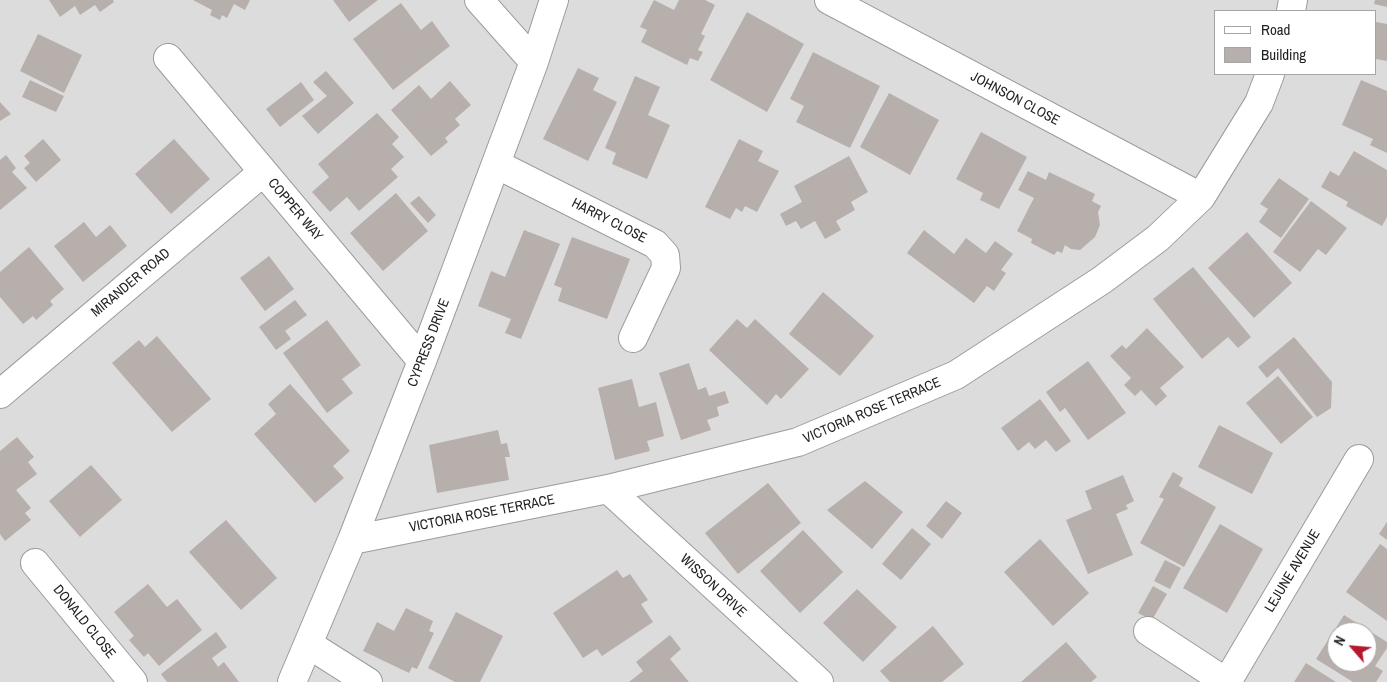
<!DOCTYPE html>
<html>
<head>
<meta charset="utf-8">
<style>
  body { margin:0 }
  #map { position:relative; width:1387px; height:682px; overflow:hidden; background:#eeeae6; font-family:"Archivo Narrow",sans-serif }
  canvas { display:block }
  .legend { position:absolute; left:1214px; top:10px; width:162px; height:65px; box-sizing:border-box; background:#fff; border:1px solid #a5a5a5; margin:0; padding:6px 9px; list-style:none; font-size:15px; color:#1f1f1f }
  .legend li { display:flex; align-items:center; gap:10px; height:25px }
  .legend b { width:25px; border:1px solid #a5a5a5 }
  .north { position:absolute; left:1327px; top:622px; width:50px; height:50px; box-sizing:border-box; background:#fff; border:1px solid #a5a5a5; border-radius:50%; rotate:297deg; font-size:14px; font-weight:700; line-height:20px; text-align:center; color:#1f1f1f }
  .north::after { content:''; display:block; margin:auto; width:18px; height:22px; background:#b41930; clip-path:polygon(50% 0,100% 100%,50% 72%,0 100%) }
</style>
</head>
<body>
<div id="map">
<canvas width="1387" height="682"></canvas>
<ul class="legend">
<li><b style="height:6px;background:#fff"></b>Road</li>
<li><b style="height:14px;background:#b7afac"></b>Building</li>
</ul>
<div class="north">N</div>
</div>
<script>
const context = document.querySelector('canvas').getContext('2d');
context.lineJoin = 'round';
function paint(path, color) { context.fillStyle = color; context.fill(path, 'evenodd'); }
const shape = rows => new Path2D(rows.map(r => 'M' + r).join(''));
function stroke(path, color, width, dash) { context.strokeStyle = color; context.lineWidth = width; context.lineCap = dash ? 'butt' : 'round'; context.setLineDash(dash || []); context.stroke(path); }
function drawText(font, color, halo, rows, align = 'center') {
  context.font = font + ' "Archivo Narrow",sans-serif'; context.lineWidth = 5; context.setLineDash([]); context.textBaseline = 'middle'; context.strokeStyle = halo; context.fillStyle = color; for (const [text, x, y, turn = 0] of rows) {
    context.save(); context.translate(x, y); context.rotate((+turn || 0) * Math.PI / 180); context.textAlign = isNaN(turn) ? turn : align; if (halo) context.strokeText(text, 0, 0); context.fillText(text, 0, 0); context.restore();
  }
}
paint(shape([
  [0,0,1387,0,1387,682,0,682],
  [1216,11,1376,11,1376,74,1216,74],
  [1337,632,1367,632,1367,662,1337,662]
]), '#dddcdc');
paint(shape([
  [49,0,113,0,114,2,100,12,95,5,80,15,75,6,60,17],
  [193,0,250,0,245,10,234,4,227,18,222,15,220,20,210,15,212,10],
  [333,0,378,0,349,22],
  [654,0,674,10,679,0,705,0,715,5,701,34,705,36,698,50,703,52,698,61,690,58,687,65,641,42,647,30,640,27],
  [1375,0,1387,0,1387,7,1374,4],
  [401,3,421,30,432,21,450,46,393,90,353,39],
  [747,12,804,44,767,112,710,80],
  [1376,22,1387,24,1387,61,1376,59],
  [38,34,82,55,64,93,20,71],
  [813,52,880,86,850,148,796,122,804,106,790,99],
  [578,68,599,78,593,90,617,102,588,161,543,139],
  [326,71,354,103,318,134,302,116,327,96,313,82],
  [635,76,660,87,648,115,670,125,647,179,612,164,616,153,605,148],
  [30,80,64,96,56,112,22,97],
  [1361,80,1387,91,1387,153,1370,145,1373,139,1342,125],
  [450,81,471,105,455,119,460,125,445,138,448,142,431,156,391,110,419,85,431,99],
  [301,82,314,100,280,127,266,109],
  [889,93,939,120,910,175,860,147],
  [0,102,11,114,0,121],
  [377,113,399,137,392,144,404,157,391,169,398,177,359,211,347,197,330,212,312,192,329,177,318,164],
  [981,132,1027,157,999,209,980,200,983,193,956,179],
  [43,139,61,160,36,182,24,168,30,163,24,156],
  [174,139,210,179,171,214,135,174],
  [739,139,763,151,758,161,779,171,757,212,745,206,742,212,736,208,730,219,705,207],
  [1354,151,1387,170,1387,217,1382,226,1346,206,1348,202,1321,187,1330,171,1339,176],
  [6,155,16,168,12,172,27,188,0,210,0,160],
  [849,156,868,192,851,202,855,210,836,221,841,230,825,239,815,221,801,229,796,221,786,226,780,214,802,202,794,186],
  [1028,171,1046,180,1049,172,1095,194,1092,201,1101,206,1098,212,1100,225,1095,237,1080,250,1071,249,1065,245,1062,253,1057,251,1054,255,1031,243,1032,239,1017,231,1034,198,1018,190],
  [1279,178,1309,199,1281,238,1259,222,1268,209,1260,204],
  [396,193,428,231,383,271,350,233],
  [419,196,436,215,428,223,410,203],
  [1311,201,1347,228,1326,255,1318,249,1300,272,1273,252],
  [84,222,96,237,110,225,127,246,83,282,54,246],
  [524,230,560,244,521,339,505,333,511,319,478,306,491,271,505,277],
  [924,230,954,254,966,238,986,253,995,241,1013,254,1001,270,1006,273,994,291,987,286,974,303,907,253],
  [1247,232,1292,283,1254,318,1208,268],
  [572,237,630,259,607,319,558,301,562,288,554,285],
  [29,247,64,289,50,301,53,305,36,320,33,316,23,324,0,297,0,272],
  [269,256,294,289,265,311,240,278],
  [1193,267,1251,337,1238,348,1228,337,1202,359,1153,299],
  [823,292,874,336,840,376,789,334],
  [295,300,307,315,285,331,291,339,276,350,259,327],
  [737,319,747,328,755,319,809,369,781,399,776,394,767,405,709,350],
  [327,320,361,365,342,379,353,393,327,413,283,353],
  [1147,328,1184,367,1160,388,1167,396,1156,406,1141,390,1135,396,1124,385,1131,378,1110,356,1122,345,1126,349],
  [157,336,211,399,172,432,112,363,139,340,145,347],
  [1294,337,1332,382,1331,408,1317,417,1278,368,1267,378,1258,367],
  [1088,361,1126,413,1088,440,1065,408,1060,412,1046,392],
  [689,363,698,390,706,387,709,396,725,391,729,403,717,407,719,416,707,420,711,430,681,440,659,373],
  [1278,376,1313,417,1281,444,1246,403],
  [632,379,639,407,656,402,664,436,647,441,650,451,615,460,598,388],
  [290,384,350,451,333,466,344,478,315,503,254,434,276,414,268,404],
  [1040,399,1071,441,1056,452,1046,440,1035,449,1029,442,1018,451,1001,428],
  [1219,425,1273,453,1252,494,1198,467],
  [498,430,501,444,507,443,510,457,505,457,509,480,437,493,429,445],
  [17,437,34,457,28,462,37,474,16,490,31,508,25,513,31,520,5,541,0,534,0,451],
  [91,465,122,500,80,537,49,501],
  [1173,472,1183,478,1179,486,1216,507,1184,567,1140,543,1164,499,1159,497],
  [1123,475,1134,501,1126,505,1128,509,1116,514,1133,555,1088,574,1066,520,1092,509,1085,491],
  [865,481,903,512,872,549,827,510],
  [768,483,801,523,738,574,705,533],
  [946,501,962,513,942,539,926,526],
  [226,520,277,578,241,610,189,552],
  [1387,522,1387,540,1379,534],
  [1220,524,1263,549,1227,613,1183,588],
  [912,528,931,544,901,580,882,564],
  [803,530,843,572,800,613,760,571],
  [1040,539,1089,593,1053,626,1004,572],
  [1380,544,1387,549,1387,621,1346,592],
  [1165,560,1181,568,1170,589,1154,581],
  [617,570,623,578,630,574,648,600,641,604,653,622,602,656,597,649,583,658,553,613],
  [148,584,167,607,177,599,202,630,159,666,148,653,144,657,129,640,134,636,114,612],
  [1153,586,1167,594,1152,620,1138,613],
  [857,589,897,627,863,662,823,623],
  [406,608,433,621,429,631,434,633,417,669,412,667,409,673,363,651,377,622,394,631],
  [456,612,503,636,480,682,455,682,428,668],
  [1344,615,1387,642,1387,648,1375,666,1383,671,1376,682,1353,682,1316,659],
  [1337,632,1367,632,1367,662,1337,662],
  [933,626,964,664,942,682,890,682,880,671],
  [216,632,227,647,212,658,218,667,224,662,239,682,167,682,161,674],
  [670,635,681,649,670,659,689,682,629,682,643,671,636,662],
  [1066,642,1097,677,1091,682,1021,682],
  [1306,663,1336,682,1294,682]
]), '#b7afac');
const minor = shape([
  [479,0,534,62],
  [829,0,1201,197],
  [1291,11,1293,0],
  [168,58,422,361],
  [496,164,655,244,665,255,666,268,633,338],
  [0,394,263,172],
  [608,489,819,682],
  [352,540,608,489,798,442,956,375,1102,280,1158,238,1201,197,1259,103,1270,74],
  [35,563,133,682],
  [1148,631,1226,682],
  [308,644,368,682],
  [292,682,352,540,422,361,534,62,554,0],
  [1227,682,1359,459]
]);
stroke(minor, '#9c9c9c', 30);
stroke(minor, '#fff', 28);
drawText('14px', '#1f1f1f', '#fff', [
  ["JOHNSON CLOSE",1015,99,28],
  ["COPPER WAY",295,210,50],
  ["HARRY CLOSE",609,221,27],
  ["MIRANDER ROAD",131,283,-40],
  ["CYPRESS DRIVE",429,343,-69],
  ["VICTORIA ROSE TERRACE",872,411,-23],
  ["VICTORIA ROSE TERRACE",482,514,-11],
  ["LEJUNE AVENUE",1293,571,-59],
  ["WISSON DRIVE",713,586,43],
  ["DONALD CLOSE",84,622,51]
]);
</script>
</body>
</html>
